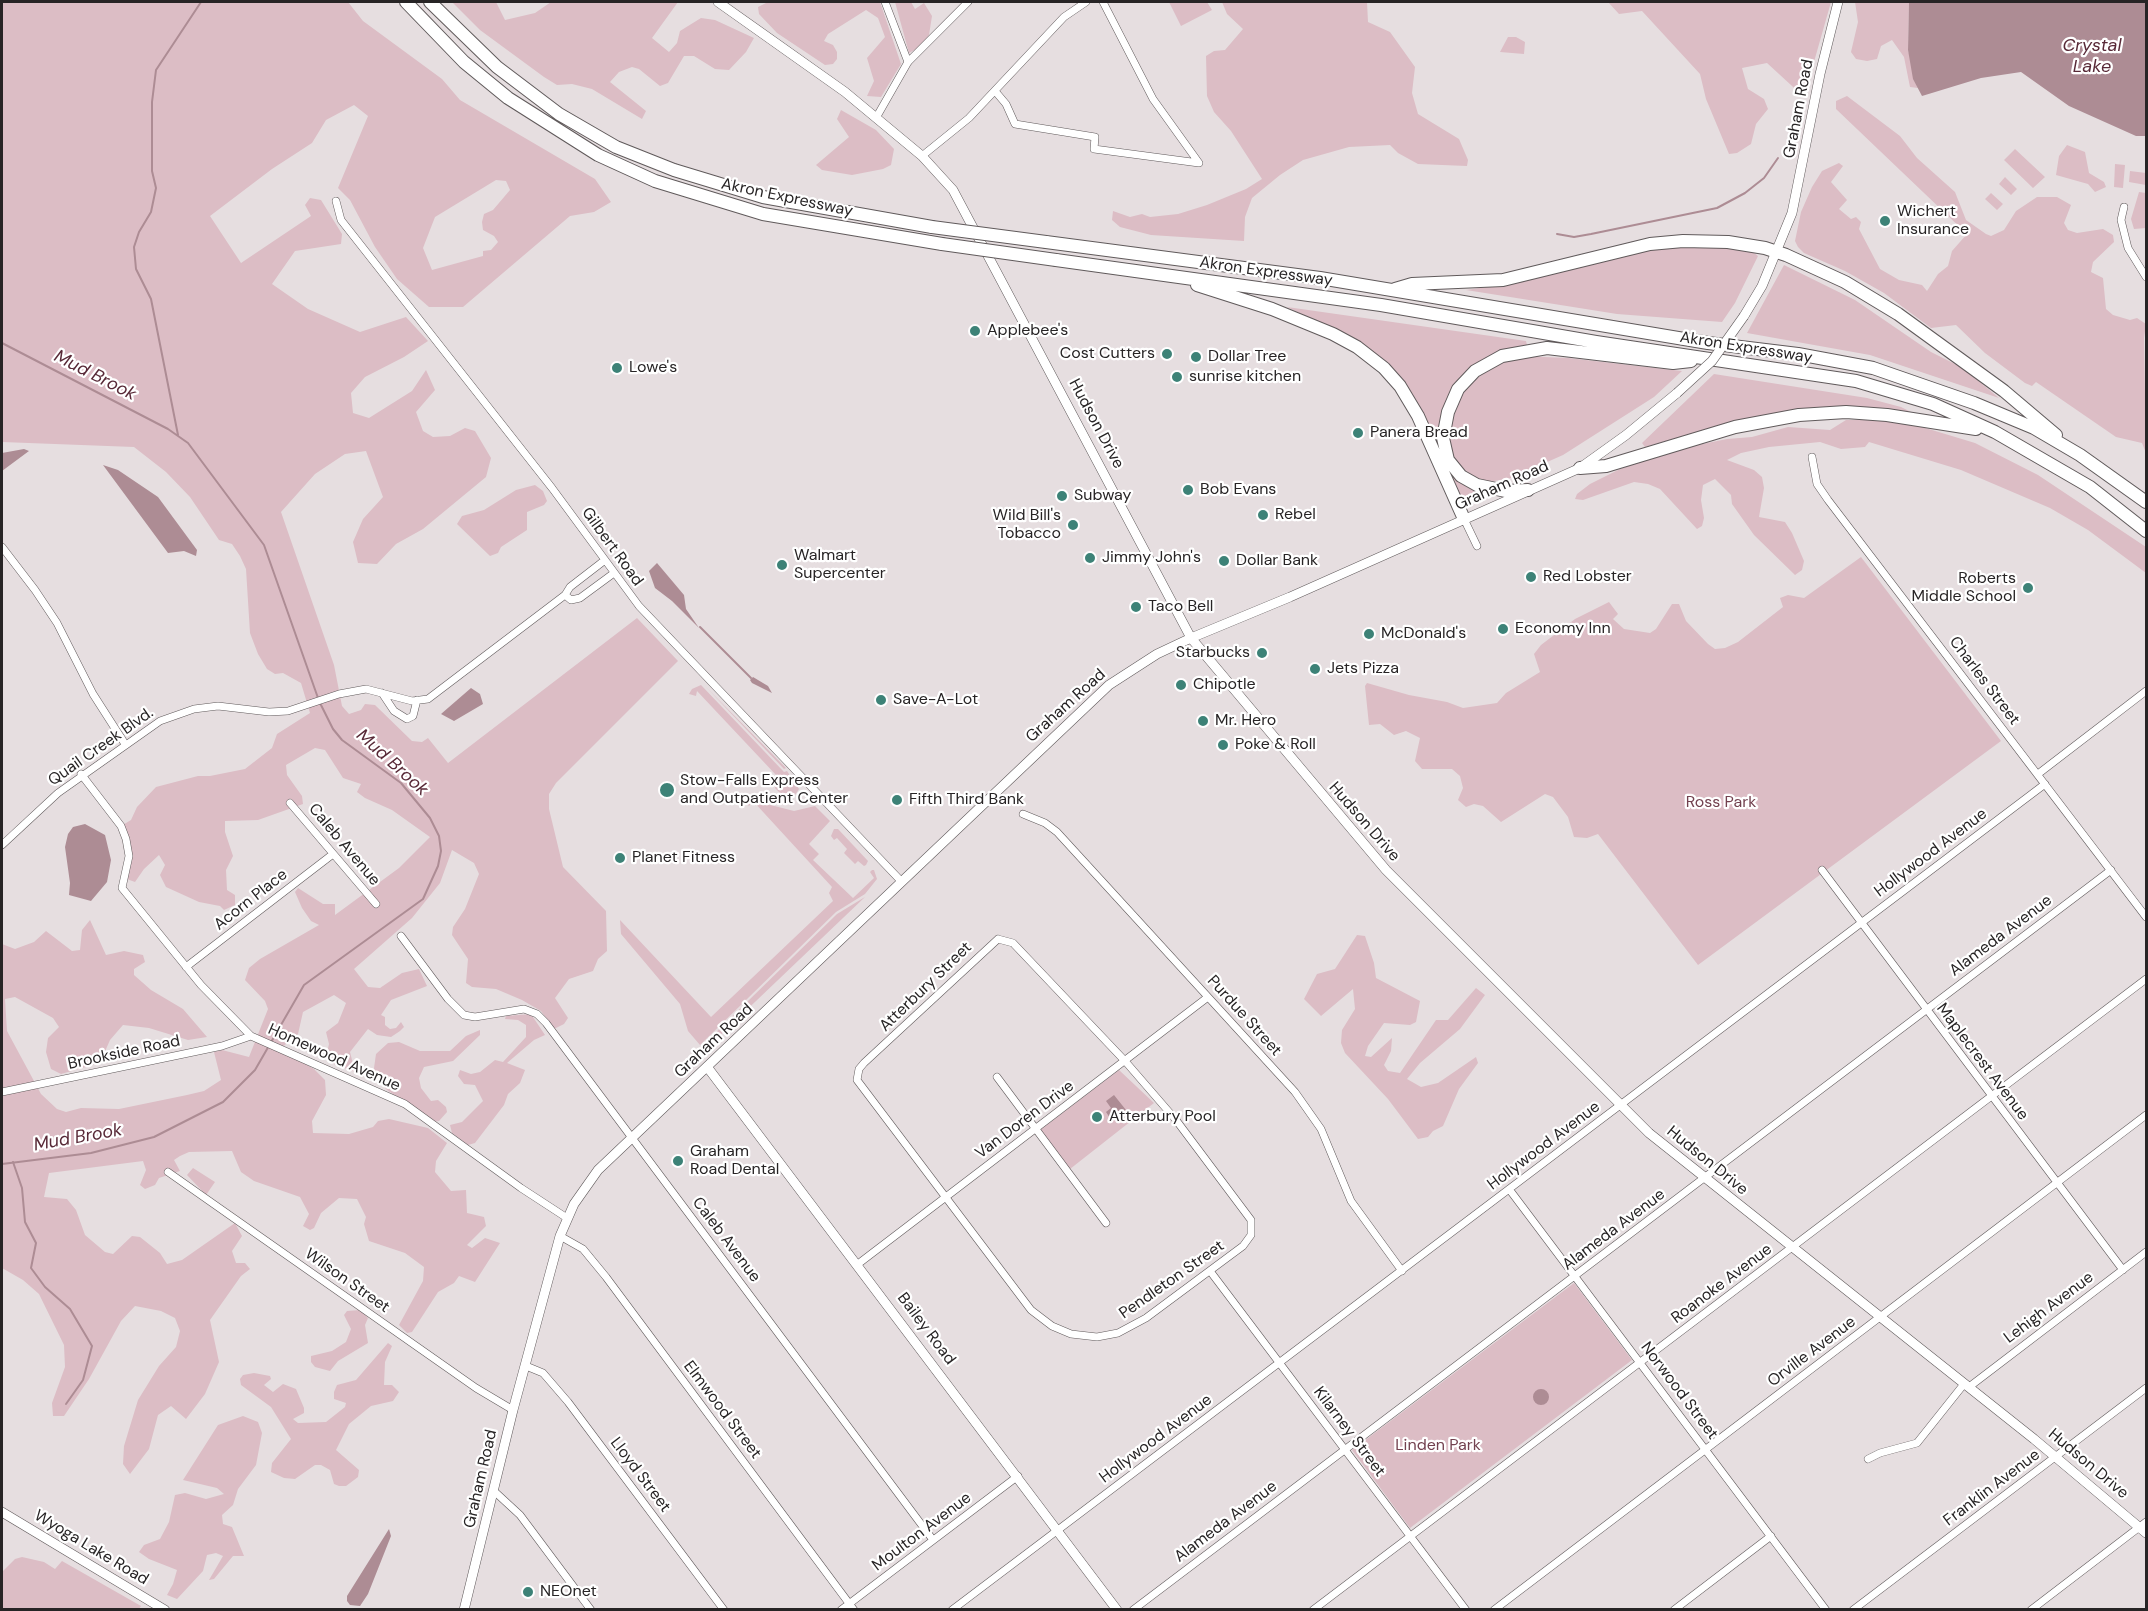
<!DOCTYPE html>
<html>
<head>
<meta charset="utf-8">
<style>
  body { margin:0 }
  #map { position:relative; width:2148px; height:1611px; overflow:hidden; background:#e6dee0; font-family:"DM Sans",sans-serif }
  canvas { display:block }
  .frame { position:absolute; inset:0; border:3px solid #272425; pointer-events:none }
</style>
</head>
<body>
<div id="map">
<canvas width="2148" height="1611"></canvas>
<div class="frame"></div>
</div>
<script>
const context = document.querySelector('canvas').getContext('2d');
context.lineJoin = 'round';
function paint(path, color) { context.fillStyle = color; context.fill(path, 'evenodd'); }
const shape = rows => new Path2D(rows.map(r => 'M' + r).join(''));
function stroke(path, color, width, dash) { context.strokeStyle = color; context.lineWidth = width; context.lineCap = dash ? 'butt' : 'round'; context.setLineDash(dash || []); context.stroke(path); }
function drawText(font, color, halo, rows, align = 'center') {
  context.font = font + ' "DM Sans",sans-serif'; context.lineWidth = 4.5; context.setLineDash([]); context.textBaseline = 'middle'; context.strokeStyle = halo; context.fillStyle = color; for (const [text, x, y, turn = 0] of rows) {
    context.save(); context.translate(x, y); context.rotate((+turn || 0) * Math.PI / 180); context.textAlign = isNaN(turn) ? turn : align; if (halo) context.strokeText(text, 0, 0); context.fillText(text, 0, 0); context.restore();
  }
}
paint(shape([
  [2,2,348,2,363,21,442,79,460,100,595,179,611,202,594,212,570,216,463,307,429,307,397,279,375,247,350,200,338,188,368,116,354,105,326,120,312,143,272,169,210,216,241,263,311,216,305,205,310,198,321,200,342,234,341,244,295,251,272,284,308,309,360,332,406,317,428,341,404,357,365,377,351,393,353,413,369,418,412,391,426,370,435,390,416,412,423,431,433,437,450,436,465,428,475,431,491,458,486,477,423,529,396,544,377,564,358,563,353,542,363,519,383,497,366,451,345,454,315,474,281,512,334,665,342,706,349,714,361,710,365,704,375,705,412,741,422,742,428,738,448,763,637,618,678,661,556,783,549,794,549,809,563,867,606,911,607,951,598,959,593,971,569,979,555,998,568,1018,564,1024,554,1029,541,1011,522,1000,496,989,472,987,466,983,468,959,452,935,453,927,465,909,479,874,474,863,452,850,440,883,412,918,354,969,368,987,380,988,402,973,419,969,427,986,391,1000,381,1015,385,1017,385,1025,390,1029,396,1028,401,1022,404,1027,400,1031,391,1037,377,1035,368,1029,350,1052,355,1072,331,1063,327,1053,329,1044,326,1032,338,1023,346,1003,334,995,303,1012,298,1034,280,1049,314,1069,325,1080,326,1095,312,1121,313,1133,349,1134,373,1127,378,1121,389,1119,428,1128,447,1143,436,1161,435,1172,451,1191,466,1190,467,1213,484,1217,486,1226,467,1245,472,1248,485,1238,500,1243,475,1282,459,1276,454,1283,438,1292,412,1332,407,1333,399,1325,423,1281,424,1267,405,1253,369,1241,364,1224,366,1217,357,1199,339,1198,321,1213,314,1228,310,1230,303,1226,309,1214,300,1197,254,1181,241,1172,232,1151,189,1152,180,1156,174,1160,180,1171,159,1178,155,1185,145,1189,140,1185,146,1170,143,1161,49,1173,44,1197,67,1199,76,1210,85,1235,105,1252,113,1254,132,1236,140,1237,160,1253,167,1264,182,1260,235,1223,242,1236,232,1251,236,1263,245,1263,250,1269,241,1276,210,1320,219,1362,205,1394,186,1419,171,1406,158,1415,149,1449,130,1474,123,1464,124,1446,138,1400,159,1366,176,1347,180,1331,175,1318,161,1311,135,1306,121,1321,89,1379,64,1416,53,1416,52,1403,65,1367,64,1345,39,1294,23,1280,2,1268,2,944,15,949,34,942,46,931,72,951,80,950,82,930,90,920,106,955,124,951,143,955,145,962,134,969,134,975,151,990,183,1009,207,1037,188,1040,149,1028,123,1025,110,1040,100,1063,61,1074,51,1069,46,1052,48,1038,59,1027,53,1018,15,997,5,999,7,1031,41,1094,57,1109,66,1112,81,1108,119,1109,187,1095,204,1091,221,1080,214,1052,222,1050,249,1057,268,1009,265,1001,245,980,249,968,260,959,319,925,311,921,302,908,295,892,298,888,323,904,335,904,335,915,399,868,430,837,392,810,365,798,357,792,361,784,343,778,325,750,315,748,286,765,287,775,302,796,303,804,258,820,225,821,225,832,233,856,226,870,227,890,235,895,235,905,224,910,220,906,199,902,166,887,160,875,165,865,159,855,144,869,135,882,124,878,129,856,121,826,131,820,137,807,156,787,198,776,210,776,245,769,272,748,277,734,310,713,301,683,283,673,275,674,267,669,258,654,250,633,246,569,240,556,232,544,219,540,190,497,166,472,134,447,2,442],
  [496,180,506,181,510,190,493,210,484,214,482,222,483,230,494,236,498,242,491,250,483,251,483,256,432,270,423,248,435,217],
  [452,2,496,2,505,20,535,13,551,2,678,2,652,38,669,52,677,43,680,31,701,18,715,20,754,38,746,52,729,70,715,69,694,56,684,56,668,83,660,86,639,69,632,67,619,72,610,82,646,111,642,119,592,89,572,84,557,85,544,77,480,30],
  [768,2,880,2,901,64,881,97,867,96,874,81,867,58,885,37,878,18,866,10,828,34,824,41,833,45,837,52,837,59,833,64,825,65,777,33,759,14,758,7],
  [895,2,911,2,915,9,924,3,932,16,929,35,920,47,909,53],
  [1169,2,1207,2,1212,10,1181,26],
  [1222,2,1367,2,1368,22,1390,32,1415,67,1412,93,1418,114,1459,139,1468,160,1467,166,1418,164,1398,153,1390,145,1349,147,1303,160,1280,175,1252,198,1245,217,1244,241,1151,235,1120,227,1112,220,1113,211,1130,217,1142,214,1150,217,1178,214,1207,205,1246,189,1262,179,1231,131,1214,112,1207,96,1206,56,1214,51,1225,50,1243,29,1227,14],
  [1608,2,1831,2,1804,97,1767,63,1742,68,1748,89,1764,99,1768,109,1756,124,1751,144,1737,153,1729,154,1706,99,1700,74,1642,11,1619,14],
  [1855,2,1909,2,1908,50,1918,88,1910,87,1904,57,1892,40,1881,46,1877,59,1867,61,1856,59,1851,52,1858,22],
  [1508,37,1516,37,1525,42,1524,54,1500,52],
  [1847,96,1900,136,1917,158,1955,192,1966,220,1986,234,1991,236,2004,230,2016,211,2037,197,2057,197,2071,205,2064,223,2068,230,2077,233,2103,229,2113,235,2114,242,2093,262,2091,272,2103,278,2106,309,2113,315,2130,320,2137,318,2146,324,2144,338,2146,453,2142,443,2116,437,2036,382,2032,386,2025,383,1985,353,1956,325,1931,328,1884,293,1845,271,1804,253,1798,247,1795,241,1801,212,1812,187,1822,171,1839,163,1843,166,1831,182,1847,200,1839,209,1851,219,1856,217,1861,222,1859,229,1880,269,1899,280,1922,285,1927,291,1938,274,1948,266,1952,251,1967,234,1836,109,1836,101],
  [841,110,876,130,894,149,891,165,883,169,852,175,822,170,816,165,849,137,837,119],
  [2067,145,2085,152,2089,173,2104,182,2106,187,2095,192,2088,184,2056,175,2059,156],
  [2015,149,2045,177,2033,188,2004,160],
  [2115,164,2125,165,2123,188,2114,187],
  [2130,171,2146,173,2146,185,2129,182],
  [2005,177,2017,189,2011,195,1999,184],
  [2139,192,2146,193,2146,228,2134,229,2131,219],
  [1991,193,2003,204,1997,210,1985,199],
  [1702,245,1750,250,1758,256,1735,303,1722,322,1617,314,1466,290,1514,283,1648,249],
  [1784,265,1855,300,1931,352,1963,368,1999,398,1870,355,1747,333],
  [1287,307,1526,341,1527,345,1506,349,1480,361,1464,374,1444,406,1443,457,1486,492,1486,495,1465,505,1460,500,1416,400,1393,369,1353,340],
  [1520,356,1568,358,1682,371,1654,397,1563,455,1511,478,1483,483,1464,474,1445,445,1454,406,1460,393,1490,365],
  [1714,374,1867,398,1901,407,1915,414,1741,420,1645,447,1642,443],
  [1846,420,1899,420,1975,443,2038,475,2146,547,2146,573,2088,530,2050,508,1961,470,1869,442,1865,447,1841,449,1820,442,1769,447,1741,453,1727,460,1754,470,1762,477,1764,488,1759,517,1785,522,1792,533,1804,561,1802,570,1795,575,1754,535,1732,504,1731,495,1715,479,1703,485,1701,500,1704,518,1702,526,1697,529,1660,489,1648,484,1634,482,1583,500,1575,499,1577,494,1590,484,1620,469,1673,450,1727,439,1752,437,1788,427,1830,430],
  [535,485,543,491,547,501,544,505,527,512,527,530,501,547,498,553,490,556,457,524,462,516,484,510,516,490],
  [1861,557,2001,741,1698,965,1598,834,1587,838,1574,837,1568,817,1553,797,1545,794,1501,822,1483,806,1474,804,1466,807,1458,800,1463,788,1460,776,1452,769,1422,769,1415,761,1420,738,1406,731,1394,735,1380,724,1369,725,1365,686,1367,683,1409,695,1447,702,1463,708,1497,703,1506,693,1540,672,1534,654,1541,645,1575,619,1609,602,1618,614,1613,619,1624,629,1650,633,1656,629,1672,604,1679,604,1686,621,1708,644,1715,649,1725,648,1738,642,1783,607,1780,598,1788,595,1804,598],
  [701,685,784,772,787,771,799,789,795,795,782,795,775,788,776,775,697,691,696,696,689,694,692,689],
  [706,687,786,768,784,769],
  [751,800,794,811,815,806,830,821,809,844,819,854,813,860,853,898,874,878,870,872,872,870,874,870,877,879,865,894,836,912,700,1045,688,1031,680,1004,621,934,620,920,711,1017,833,901,829,893,832,887,753,801,749,806,746,803],
  [834,829,838,829,868,861,866,865,864,866,858,861,855,864,844,853,847,849,837,838,834,840,831,836],
  [865,897,712,1043,703,1045,837,914],
  [1357,935,1365,936,1374,963,1376,978,1420,1001,1416,1022,1410,1025,1384,1023,1368,1046,1365,1056,1371,1057,1392,1038,1391,1051,1384,1065,1388,1071,1400,1073,1436,1020,1448,1020,1476,988,1485,995,1460,1029,1420,1063,1407,1079,1421,1087,1438,1083,1476,1057,1478,1063,1459,1089,1443,1126,1433,1131,1428,1137,1418,1139,1388,1099,1345,1053,1341,1043,1342,1030,1355,1009,1353,989,1321,1016,1304,999,1317,974,1335,969],
  [531,1014,545,1035,534,1040,507,1063,525,1070,520,1083,508,1094,504,1105,475,1143,468,1145,452,1133,450,1125,462,1122,483,1101,475,1085,464,1084,458,1076,460,1070,471,1074,480,1072,495,1060,503,1062,526,1037,526,1025,518,1020,505,1019,506,1016],
  [480,1030,480,1035,453,1061,424,1067,419,1078,421,1088,431,1101,438,1100,446,1107,447,1112,439,1121,432,1122,387,1090,373,1075,376,1054,388,1043,399,1042,420,1051,450,1051,466,1036],
  [1119,1070,1154,1103,1070,1169,1040,1130],
  [193,1168,215,1182,206,1195,187,1175],
  [1574,1283,1632,1360,1410,1528,1352,1450],
  [361,1310,368,1318,365,1325,368,1343,338,1361,330,1371,315,1367,311,1362,311,1356,332,1351,346,1342,351,1329,344,1315,347,1311],
  [388,1343,392,1346,385,1362,384,1385,392,1385,399,1392,393,1401,371,1406,349,1424,336,1450,359,1470,358,1477,346,1486,339,1486,334,1484,330,1470,321,1465,315,1465,295,1479,284,1478,271,1472,272,1463,291,1439,271,1407,241,1385,240,1379,243,1375,254,1373,270,1376,271,1379,264,1385,273,1392,283,1384,296,1389,304,1408,304,1413,293,1419,298,1423,326,1422,345,1407,346,1403,334,1399,334,1392,337,1385,356,1380],
  [243,1416,258,1422,262,1433,256,1465,238,1489,233,1505,222,1515,223,1524,232,1527,244,1556,233,1556,214,1579,209,1580,223,1556,216,1553,207,1555,203,1571,177,1599,167,1595,173,1584,177,1570,149,1559,139,1552,144,1545,160,1539,169,1522,175,1495,185,1493,206,1499,224,1494,217,1488,183,1480,218,1425],
  [22,1557,44,1562,55,1569,62,1561,141,1606,138,1610,2,1609,2,1572,15,1559]
]), '#dcbdc5');
paint(shape([
  [1909,2,2146,2,2146,136,2136,136,2069,106,2021,72,1981,78,1922,96,1913,79,1908,50],
  [24,449,29,451,2,471,2,453],
  [103,465,118,470,158,497,197,550,196,556,184,551,168,553],
  [657,563,684,595,686,609,699,628,672,601,655,588,649,571],
  [753,677,768,686,772,693,752,683,750,680],
  [471,688,480,694,483,704,454,721,441,714],
  [85,824,105,835,111,860,107,882,91,901,69,895,70,883,65,847,68,834,73,827],
  [1114,1095,1126,1110,1112,1121,1106,1112,1111,1108,1106,1101],
  '1533 1397a8 8 0 1 1 16 0a8 8 0 1 1-16 0Z',
  [389,1529,391,1536,368,1594,360,1606,350,1605,347,1601,347,1596]
]), '#ad8c94');
stroke(shape([
  [1557,234,1574,237,1591,234,1717,208,1745,193,1764,178,1778,158],
  [2,343,168,429,188,443,264,545,318,698],
  [178,435,151,299,136,269,134,247,139,232,151,212,156,188,152,171,152,102,156,70,201,2],
  [700,627,751,678],
  [13,1162,22,1188,25,1222,36,1243,31,1268,45,1287,70,1309,92,1346,83,1380,66,1404],
  [2,1164,91,1153,154,1137,223,1102,255,1070,304,985,423,899,438,866,441,851,439,836,430,818,401,783,342,740,333,729,320,703]
]), '#ad8c94', 2);
const street = shape([
  [885,2,908,62],
  [995,91,1006,104,1015,124,1095,137,1094,149,1199,163,1153,99,1103,2],
  [876,118,908,62,968,2],
  [922,156,969,118,1064,17,1086,2],
  [336,201,341,220,552,488,639,606,901,881],
  [2124,207,2121,220,2128,248,2146,277],
  [1812,457,1817,484,1828,500,2146,917],
  [1464,519,1477,546],
  [2,547,35,590,57,623,93,694,125,744],
  [565,595,571,600,580,598,614,573],
  [382,693,394,711,407,719,413,716,417,700],
  [81,774,121,826,126,839,129,856,122,888,201,985,251,1036,405,1104,521,1188,567,1218],
  [2038,774,2146,691],
  [290,803,376,904],
  [1023,814,1045,823,1057,832,1295,1092,1321,1129,1351,1201,1402,1271],
  [2,845,58,793,160,721,194,709,218,706,269,712,288,711,339,694,366,689,412,701,428,699,565,595,570,587,605,560],
  [1822,870,2123,1270],
  [401,936,448,999,464,1015,475,1017,524,1009,537,1014,546,1023,933,1540],
  [998,939,1013,943,1125,1061,1176,1120,1251,1220,1251,1235,1243,1246,1146,1318,1118,1333,1097,1337,1071,1334,1052,1326,1031,1310,857,1080,859,1069,864,1063,998,939],
  [186,967,333,854],
  [997,1077,1106,1223],
  [2,1092,222,1046,251,1036],
  [168,1172,476,1388,513,1410],
  [1509,1189,1826,1610],
  [560,1236,583,1249,606,1277,854,1610],
  [858,1264,1208,997],
  [1210,1271,1466,1610],
  [526,1366,543,1373,568,1402,724,1610],
  [1969,1387,2146,1252],
  [1868,1459,1880,1453,1917,1443,1964,1384],
  [494,1491,520,1515,591,1610],
  [841,1610,1018,1476],
  [952,1610,2045,784],
  [1133,1610,2111,870],
  [1313,1610,2146,979],
  [1494,1610,2146,1115],
  [1674,1610,1771,1536],
  [1853,1610,2146,1388],
  [2031,1610,2146,1522]
]);
const secondary = shape([
  [718,2,845,92,922,156,953,190,1191,638,1386,870,1649,1133,2034,1439,2146,1533],
  [1744,316,1762,286,1792,213,1820,74,1838,2],
  [708,1068,1117,1610],
  [2,1512,165,1610],
  [464,1610,513,1410,560,1236,574,1204,598,1170,1109,685,1157,654,1191,638,1290,597,1580,468,1626,435,1677,393]
]);
const highway = shape([
  [406,2,464,62,508,98,598,155,655,181,763,214,942,244],
  [430,2,497,67,559,114,616,147,674,170,763,197,932,227],
  [1046,242,1320,278,1708,343,1798,354,1873,368,1974,403,2034,428,2080,455,2146,502],
  [1056,260,1381,305,1596,342,1856,381,1933,404,1995,432,2090,487,2146,531],
  [1197,285,1272,309,1333,334,1357,347,1384,368,1400,386,1418,416,1464,519],
  [1395,289,1412,284,1503,280,1650,244,1683,241,1728,242,1765,248,1786,255,1845,282,1898,314,2004,391,2056,435],
  [1580,468,1606,466,1735,427,1799,415,1846,412,1887,415,1976,429],
  [1528,490,1506,491,1477,485,1461,476,1448,460,1443,438,1448,412,1458,389,1475,371,1502,356,1547,348,1673,363,1691,361]
]);
stroke(street, '#605a5b', 8);
stroke(secondary, '#605a5b', 10);
stroke(highway, '#605a5b', 14);
stroke(street, '#fff', 7);
stroke(secondary, '#fff', 9);
stroke(highway, '#fff', 12);
const secondaryBridge = shape([
  [1677,393,1712,361,1744,316]
]);
const highwayBridge = shape([
  [932,227,1046,242],
  [942,244,1056,260]
]);
stroke(secondaryBridge, '#605a5b', 10, []);
stroke(highwayBridge, '#605a5b', 14, []);
stroke(secondaryBridge, '#fff', 9);
stroke(highwayBridge, '#fff', 12);
for (const [x, y, r, color] of [
  [1885,221,6,"#3d8277"],
  [975,331,6,"#3d8277"],
  [1167,354,6,"#3d8277"],
  [1196,357,6,"#3d8277"],
  [617,368,6,"#3d8277"],
  [1177,377,6,"#3d8277"],
  [1358,433,6,"#3d8277"],
  [1188,490,6,"#3d8277"],
  [1062,496,6,"#3d8277"],
  [1263,515,6,"#3d8277"],
  [1073,525,6,"#3d8277"],
  [1090,558,6,"#3d8277"],
  [1224,561,6,"#3d8277"],
  [782,565,6,"#3d8277"],
  [1531,577,6,"#3d8277"],
  [2028,588,6,"#3d8277"],
  [1136,607,6,"#3d8277"],
  [1503,629,6,"#3d8277"],
  [1369,634,6,"#3d8277"],
  [1262,653,6,"#3d8277"],
  [1315,669,6,"#3d8277"],
  [1181,685,6,"#3d8277"],
  [881,700,6,"#3d8277"],
  [1203,721,6,"#3d8277"],
  [1223,745,6,"#3d8277"],
  [667,790,8,"#3d8277"],
  [897,800,6,"#3d8277"],
  [620,858,6,"#3d8277"],
  [1097,1117,6,"#3d8277"],
  [678,1161,6,"#3d8277"],
  [528,1592,6,"#3d8277"]
]) { const dot = new Path2D(); dot.arc(x, y, r, 0, 2 * Math.PI); context.fillStyle = color; context.fill(dot); stroke(dot, '#fff', 2); }
drawText('16px', '#272425', '#fff', [
  ["Graham Road",1799,109,-79],
  ["Akron Expressway",787,198,12],
  ["Akron Expressway",1266,272,8],
  ["Akron Expressway",1746,348,9],
  ["Hudson Drive",1096,424,62],
  ["Graham Road",1502,486,-24],
  ["Gilbert Road",612,547,54],
  ["Charles Street",1984,681,53],
  ["Graham Road",1066,706,-42],
  ["Quail Creek Blvd.",101,747,-35],
  ["Hudson Drive",1364,822,49],
  ["Caleb Avenue",344,845,50],
  ["Hollywood Avenue",1931,853,-37],
  ["Acorn Place",251,900,-38],
  ["Alameda Avenue",2001,936,-37],
  ["Atterbury Street",926,987,-44],
  ["Purdue Street",1244,1016,48],
  ["Graham Road",714,1041,-43],
  ["Brookside Road",124,1053,-12],
  ["Homewood Avenue",334,1058,24],
  ["Maplecrest Avenue",1982,1062,53],
  ["Van Doren Drive",1025,1120,-37],
  ["Hollywood Avenue",1544,1146,-37],
  ["Hudson Drive",1707,1161,39],
  ["Alameda Avenue",1614,1230,-37],
  ["Caleb Avenue",726,1240,53],
  ["Pendleton Street",1172,1280,-35],
  ["Wilson Street",347,1281,35],
  ["Roanoke Avenue",1722,1284,-37],
  ["Lehigh Avenue",2049,1308,-37],
  ["Bailey Road",926,1329,53],
  ["Orville Avenue",1812,1352,-37],
  ["Norwood Street",1679,1391,53],
  ["Elmwood Street",722,1410,53],
  ["Kilarney Street",1349,1432,53],
  ["Hollywood Avenue",1156,1439,-37],
  ["Hudson Drive",2088,1464,40],
  ["Lloyd Street",640,1475,53],
  ["Graham Road",481,1479,-77],
  ["Franklin Avenue",1992,1488,-37],
  ["Alameda Avenue",1226,1522,-37],
  ["Moulton Avenue",922,1532,-37],
  ["Wyoga Lake Road",91,1548,31]
]);
drawText('16px', '#272425', '#fff', [
  ["Wichert",1897,212],
  ["Insurance",1897,230],
  ["Applebee's",987,331],
  ["Cost Cutters",1155,354,"right"],
  ["Dollar Tree",1208,357],
  ["Lowe's",629,368],
  ["sunrise kitchen",1189,377],
  ["Panera Bread",1370,433],
  ["Bob Evans",1200,490],
  ["Subway",1074,496],
  ["Rebel",1275,515],
  ["Wild Bill's",1061,516,"right"],
  ["Tobacco",1061,534,"right"],
  ["Walmart",794,556],
  ["Supercenter",794,574],
  ["Jimmy John's",1102,558],
  ["Dollar Bank",1236,561],
  ["Red Lobster",1543,577],
  ["Roberts",2016,579,"right"],
  ["Middle School",2016,597,"right"],
  ["Taco Bell",1148,607],
  ["Economy Inn",1515,629],
  ["McDonald's",1381,634],
  ["Starbucks",1250,653,"right"],
  ["Jets Pizza",1327,669],
  ["Chipotle",1193,685],
  ["Save-A-Lot",893,700],
  ["Mr. Hero",1215,721],
  ["Poke & Roll",1235,745],
  ["Stow-Falls Express",680,781],
  ["and Outpatient Center",680,799],
  ["Fifth Third Bank",909,800],
  ["Planet Fitness",632,858],
  ["Atterbury Pool",1109,1117],
  ["Graham",690,1152],
  ["Road Dental",690,1170],
  ["NEOnet",540,1592]
], 'left');
drawText('16px', '#72414f', '#fff', [
  ["Ross Park",1721,803],
  ["Linden Park",1438,1446]
]);
drawText('italic 18px', '#582937', '#fff', [
  ["Crystal",2092,46],
  ["Lake",2092,67],
  ["Mud Brook",95,376,27],
  ["Mud Brook",392,763,42],
  ["Mud Brook",78,1138,-10]
]);
</script>
</body>
</html>
